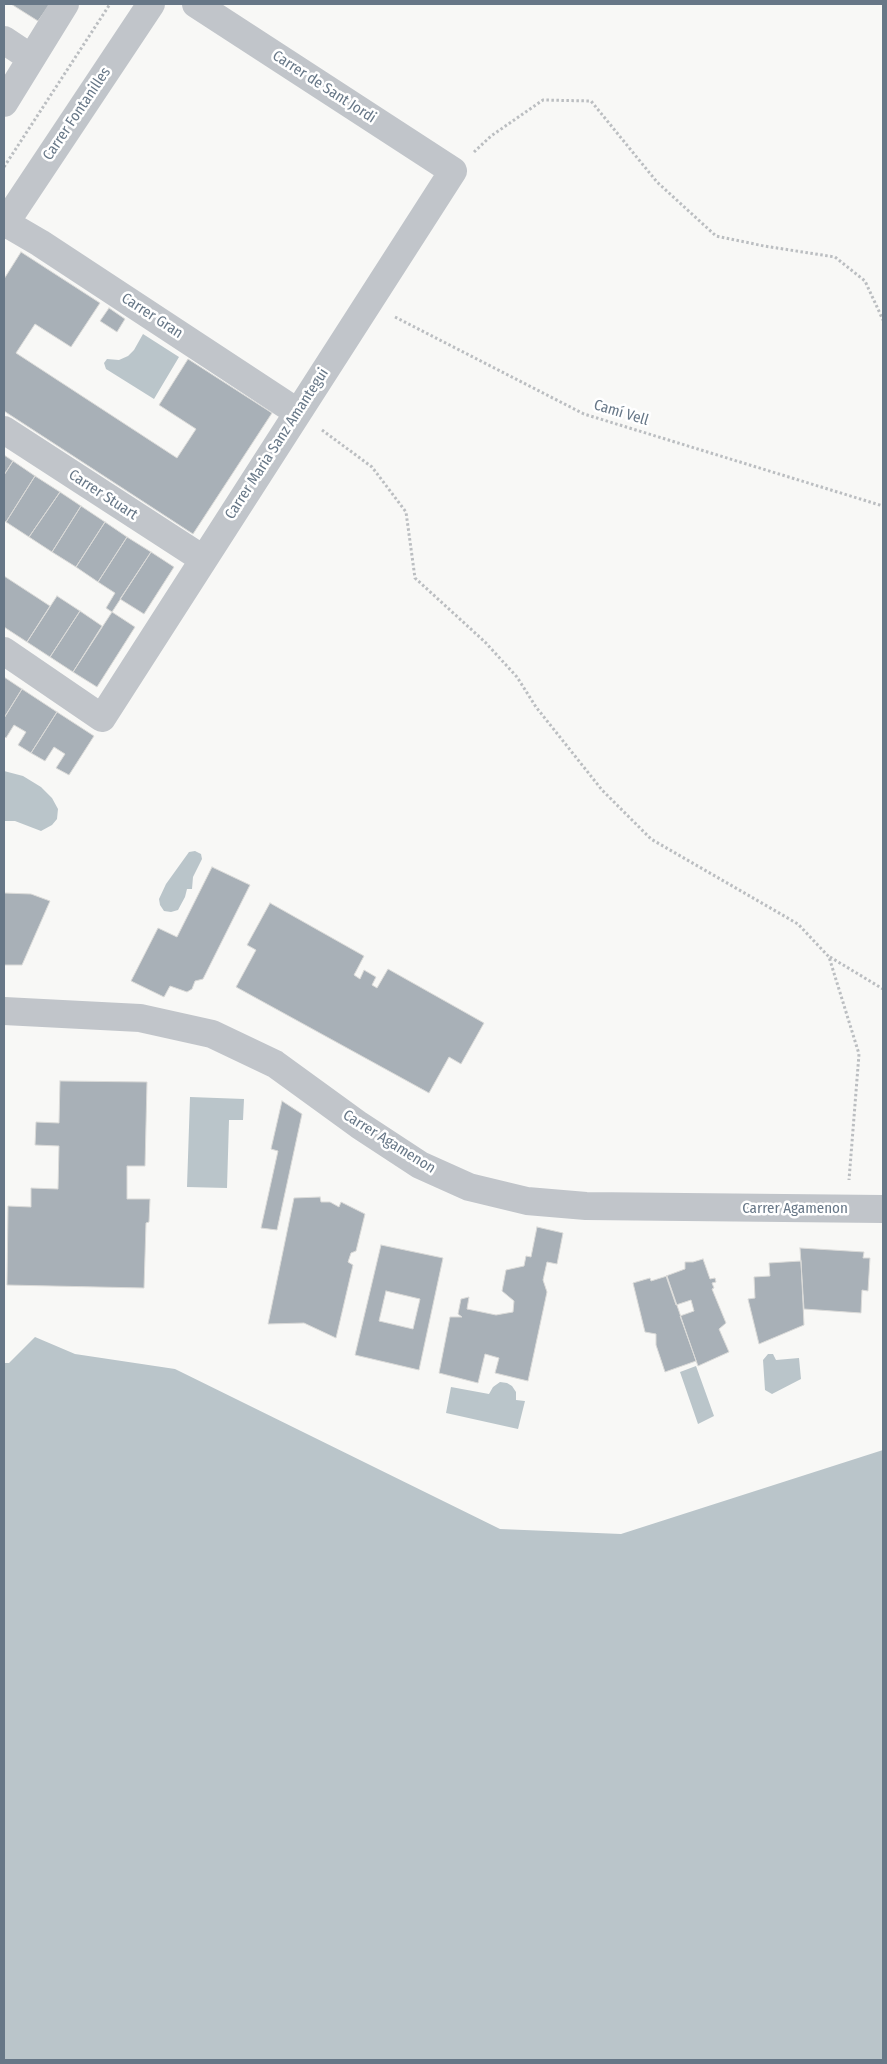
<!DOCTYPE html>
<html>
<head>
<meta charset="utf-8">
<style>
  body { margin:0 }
  #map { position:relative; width:887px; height:2064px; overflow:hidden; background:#f8f8f6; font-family:"Fira Sans Condensed",sans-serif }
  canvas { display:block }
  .frame { position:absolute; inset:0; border:5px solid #677787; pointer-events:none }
</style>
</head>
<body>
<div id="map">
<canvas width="887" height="2064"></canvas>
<div class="frame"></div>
</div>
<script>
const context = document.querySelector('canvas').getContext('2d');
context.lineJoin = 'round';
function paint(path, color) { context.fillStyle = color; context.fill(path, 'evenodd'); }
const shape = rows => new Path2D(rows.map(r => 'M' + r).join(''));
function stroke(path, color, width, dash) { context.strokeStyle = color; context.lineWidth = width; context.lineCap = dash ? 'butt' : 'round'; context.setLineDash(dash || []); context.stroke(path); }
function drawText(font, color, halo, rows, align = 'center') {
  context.font = font + ' "Fira Sans Condensed",sans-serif'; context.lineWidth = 5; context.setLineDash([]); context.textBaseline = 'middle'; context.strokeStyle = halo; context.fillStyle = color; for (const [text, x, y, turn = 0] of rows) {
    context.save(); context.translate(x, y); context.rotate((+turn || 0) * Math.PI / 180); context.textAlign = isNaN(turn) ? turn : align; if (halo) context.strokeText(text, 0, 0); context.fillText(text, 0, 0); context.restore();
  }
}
paint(shape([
  [143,334,179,357,154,399,106,369,104,363,107,359,119,360,128,356,134,350],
  [4,771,23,776,41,787,52,798,58,809,57,819,52,825,41,831,15,821,4,821],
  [195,851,201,854,202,859,193,877,192,889,187,889,185,897,178,910,171,912,164,911,160,905,159,899,166,884,189,852],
  [190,1097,244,1099,243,1120,229,1120,227,1188,187,1187],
  [35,1337,75,1354,175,1369,500,1529,621,1534,883,1450,883,2060,4,2060,4,1363,9,1363],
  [768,1354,773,1354,776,1360,799,1358,801,1379,772,1394,765,1390,763,1360],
  [696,1366,714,1416,698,1424,680,1372],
  [500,1382,507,1383,512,1386,516,1392,516,1400,525,1401,518,1429,446,1413,451,1387,489,1394,493,1387]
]), '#bac5ca');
const building = shape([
  [11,4,50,4,38,21,11,4],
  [21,252,100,303,71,347,35,324,16,353,177,458,196,429,159,405,188,359,272,413,193,534,4,411,4,279,21,252],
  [109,308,125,319,117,332,100,321,109,308],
  [4,455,13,461,4,475,4,455],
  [13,461,35,476,6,522,4,521,4,475,13,461],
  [35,476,60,492,29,537,6,522,35,476],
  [60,492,81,506,52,552,29,537,60,492],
  [81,506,105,522,76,567,52,552,81,506],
  [105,522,127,537,98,582,76,567,105,522],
  [127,537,151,552,112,612,106,608,115,593,98,582,127,537],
  [151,552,174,567,144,614,120,599,151,552],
  [4,576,50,606,27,642,4,627,4,576],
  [57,596,80,611,50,657,27,642,57,596],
  [80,611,102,626,73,672,50,657,80,611],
  [112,612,135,627,97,687,73,672,112,612],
  [4,677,22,689,4,718,4,677],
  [22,689,57,712,31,753,18,745,26,732,14,725,6,738,4,736,4,718,22,689],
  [57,712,94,736,69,775,56,768,65,754,54,747,45,761,31,753,57,712],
  [212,867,250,885,203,979,195,981,192,989,187,992,170,986,164,997,131,981,158,928,177,937,212,867],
  [4,893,31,894,50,901,22,965,4,965,4,893],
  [270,903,364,956,354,975,360,979,364,970,376,977,372,985,377,988,388,969,484,1023,461,1064,449,1057,429,1093,236,987,256,950,247,945,270,903],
  [60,1081,147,1082,145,1166,127,1166,127,1199,150,1199,149,1222,146,1223,144,1288,7,1285,8,1206,31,1207,31,1188,58,1189,59,1146,35,1145,36,1122,59,1123,60,1081],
  [282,1101,302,1114,277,1230,261,1228,278,1151,271,1149,282,1101],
  [320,1197,321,1202,330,1202,339,1207,341,1202,365,1214,356,1251,351,1253,348,1262,353,1265,336,1338,304,1323,268,1324,294,1198,320,1197],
  [537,1227,563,1233,557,1264,547,1262,543,1280,547,1292,528,1381,495,1373,499,1358,485,1354,478,1383,439,1373,450,1317,462,1317,458,1314,461,1299,469,1297,467,1309,496,1315,513,1312,514,1301,502,1291,506,1270,524,1266,526,1256,531,1257,537,1227],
  [381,1245,443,1258,419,1370,355,1355,381,1245],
  [386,1291,420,1299,413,1329,379,1321,386,1291],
  [800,1248,864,1252,863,1258,870,1258,868,1291,862,1290,861,1313,804,1309,800,1248],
  [703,1259,710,1279,715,1278,716,1282,712,1283,714,1288,712,1289,726,1323,719,1329,729,1352,698,1366,680,1316,694,1311,691,1300,676,1305,666,1276,685,1269,685,1262,693,1262,703,1259],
  [801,1261,804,1325,759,1344,748,1299,755,1298,754,1277,770,1276,769,1263,801,1261],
  [667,1276,696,1361,665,1372,656,1345,656,1334,645,1332,633,1283,650,1278,651,1281,667,1276]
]);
paint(building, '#a8b0b7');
stroke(building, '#dadad8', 1);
stroke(shape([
  [474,152,491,136,543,100,591,101,657,182,716,236,764,246,835,257,865,281,883,320],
  [4,167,110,4],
  [395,317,584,414,883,506],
  [322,430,372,467,406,512,415,578,485,642,517,677,536,707,602,790,651,839,798,924,829,957,859,1054,849,1180],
  [830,957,883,989]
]), '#bbbec1', 3, [2.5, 2.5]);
stroke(shape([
  [4,40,31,58],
  [4,103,65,4],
  [4,222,40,243,297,412],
  [4,225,151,4],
  [4,430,203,559],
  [4,651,102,718,453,171,196,4],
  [4,1011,140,1018,212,1034,275,1064,359,1125,420,1165,469,1187,527,1201,586,1206,883,1209]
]), '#c1c5ca', 28);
drawText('15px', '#677787', '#fff', [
  ["Carrer de Sant Jordi",324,87,33],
  ["Carrer Fontanilles",77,114,-56],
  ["Carrer Gran",152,316,33],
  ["Camí Vell",621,413,17],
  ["Carrer Maria Sanz Amantegui",277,444,-57],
  ["Carrer Stuart",103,495,33],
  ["Carrer Agamenon",389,1142,32],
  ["Carrer Agamenon",795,1209]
]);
</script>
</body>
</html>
